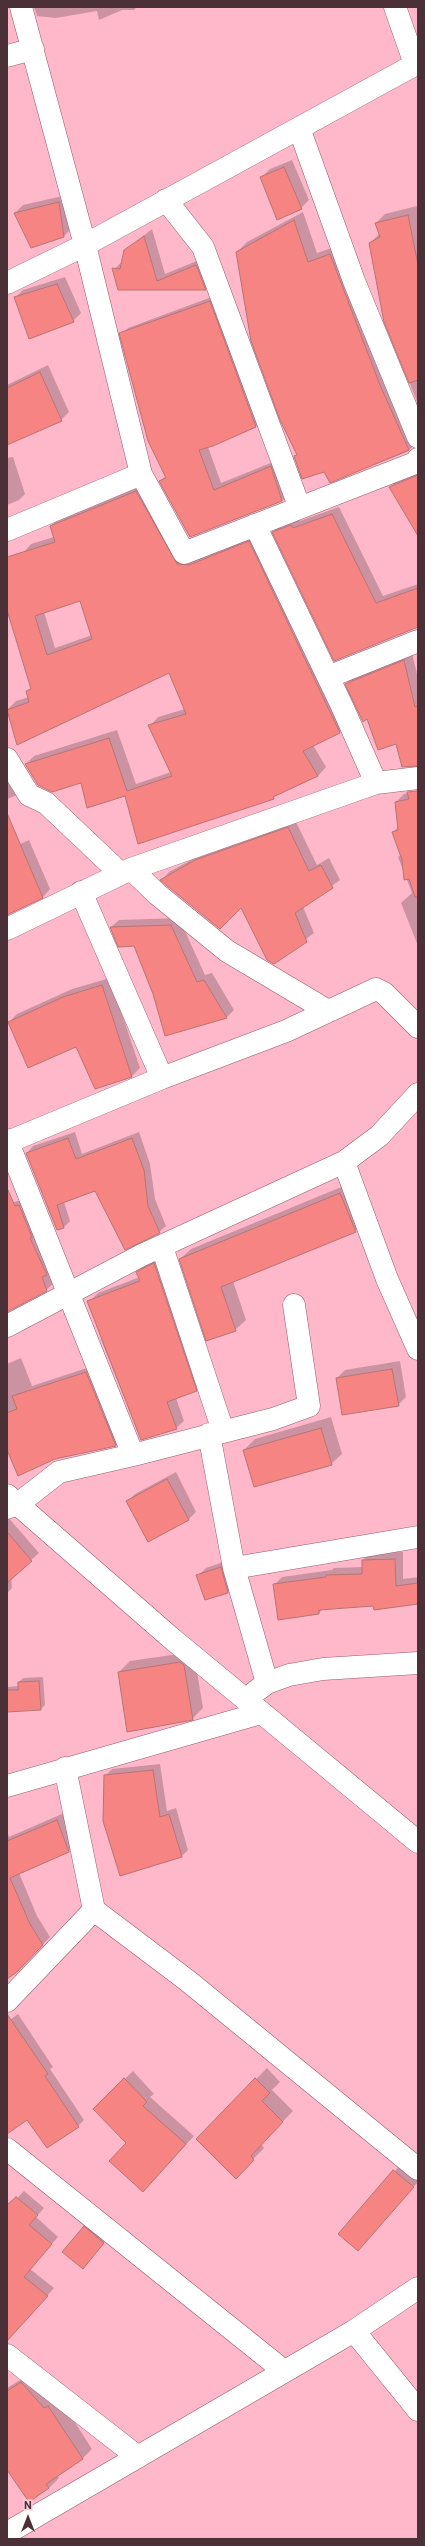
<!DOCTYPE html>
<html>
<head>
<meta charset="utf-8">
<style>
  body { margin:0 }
  #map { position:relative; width:425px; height:2546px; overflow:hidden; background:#feb8ca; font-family:Roboto,sans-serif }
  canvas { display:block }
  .frame { position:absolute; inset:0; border:8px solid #4c3038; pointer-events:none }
  .north { position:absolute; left:8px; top:2498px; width:40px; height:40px; -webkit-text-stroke:3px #f9ced9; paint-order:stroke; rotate:0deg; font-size:11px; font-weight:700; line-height:16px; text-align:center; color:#4c3038 }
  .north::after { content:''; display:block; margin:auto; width:14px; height:18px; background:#4c3038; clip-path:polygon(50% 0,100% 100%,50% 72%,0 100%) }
</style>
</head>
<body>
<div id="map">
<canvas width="425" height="2546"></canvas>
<div class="frame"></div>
<div class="north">N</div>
</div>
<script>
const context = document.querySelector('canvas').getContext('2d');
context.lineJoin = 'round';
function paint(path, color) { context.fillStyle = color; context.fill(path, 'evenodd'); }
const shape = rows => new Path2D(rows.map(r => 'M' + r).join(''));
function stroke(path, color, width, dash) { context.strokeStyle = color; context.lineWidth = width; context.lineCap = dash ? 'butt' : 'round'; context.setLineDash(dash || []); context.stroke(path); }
paint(shape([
  [34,7,137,7,134,10,122,10,99,20,97,11,56,18,37,16],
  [292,160,309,200,301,208,262,177,270,169],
  [67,195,72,228,64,236,32,246,15,213,23,205],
  [417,206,418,211,418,404,385,321,370,243,380,233,376,223,385,214],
  [303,212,317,253,340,245,418,441,407,452,330,482,325,471,295,457,298,454,237,252,247,242],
  [152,229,165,274,204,258,213,282,205,289,118,289,114,269,123,261,125,251],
  [65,277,81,313,73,321,15,298,23,290],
  [217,295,263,419,256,426,208,447,221,483,278,460,289,493,282,501,190,536,160,481,166,476,121,335,128,328],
  [48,365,69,412,61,420,7,441,7,385],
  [13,457,25,494,19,500,7,505,7,458],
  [418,469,418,534,390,487,399,478],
  [144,483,186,556,257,533,348,724,340,732,313,745,326,767,318,776,277,794,273,798,125,794,26,764,34,756,117,730,136,784,171,772,150,726,158,717,185,709,170,672,18,743,8,709,16,701,29,697,27,691,32,687,10,616,7,617,7,558,23,553,31,544,54,537,51,526,60,517],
  [80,600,92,635,55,648,44,612],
  [339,507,383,596,418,584,418,626,335,660,273,532,281,525,299,518,300,521],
  [412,653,418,678,418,762,368,718,346,684,354,676],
  [7,774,23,789,15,796,7,799],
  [418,791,418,946,401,903,412,893,398,857,401,854,393,832,399,826,396,802,404,794],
  [295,820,317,865,329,858,340,880,303,907,314,933,274,963,241,906,162,880,169,872,204,853],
  [29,840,50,889,43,897,7,913,7,850],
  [179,918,205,975,212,973,234,1010,226,1018,154,994,135,945,111,927,119,920],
  [110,978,140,1068,132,1076,95,1088,77,1046,9,1022,17,1014,72,989],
  [75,1132,82,1154,139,1132,150,1164,155,1199,166,1226,159,1232,96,1190,64,1202,70,1221,64,1227,27,1153,33,1146],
  [351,1183,366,1220,355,1231,233,1281,246,1320,235,1330,180,1259,191,1249],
  [25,1199,52,1268,48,1272,53,1284,46,1290,7,1311,7,1204],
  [162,1256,204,1383,196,1390,176,1398,184,1421,176,1428,141,1439,102,1342,90,1301,98,1293,140,1277,137,1272,145,1265],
  [21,1358,32,1386,93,1366,122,1439,115,1445,54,1458,7,1447,7,1364],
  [400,1361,406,1397,398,1405,337,1378,345,1370],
  [331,1417,342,1454,331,1464,244,1450,255,1439],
  [176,1472,196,1512,188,1520,127,1502,135,1494],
  [7,1516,39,1553,11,1578,12,1588,7,1593],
  [403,1552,403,1579,418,1577,418,1603,324,1608,319,1613,274,1585,282,1577,332,1570,334,1568,363,1567,363,1560,370,1553],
  [229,1560,236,1584,228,1592,198,1576,206,1568],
  [192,1652,194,1654,203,1708,192,1719,119,1672,130,1661],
  [43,1677,45,1705,41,1709,7,1711,7,1687,19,1686,19,1682,23,1678],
  [160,1764,167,1811,176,1808,188,1850,182,1856,105,1776,112,1769],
  [64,1813,76,1844,69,1851,19,1873,37,1916,50,1937,17,1971,7,1974,7,1831,9,1837],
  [18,2014,53,2067,50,2069,84,2120,78,2126,7,2118,7,2022],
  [267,2068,280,2082,272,2090,293,2111,261,2144,264,2148,236,2177,197,2139],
  [133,2071,154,2094,150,2097,194,2136,151,2183,127,2143,94,2109],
  [402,2163,418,2177,418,2182,358,2250,339,2233],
  [24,2191,44,2208,36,2217,58,2237,30,2269,54,2288,16,2330,7,2335,7,2209],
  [92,2219,111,2234,90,2259,84,2227],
  [32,2373,58,2396,92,2449,82,2459,57,2475,59,2478,49,2488,7,2468,7,2388]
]), '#0003');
const building = shape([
  [284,167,302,209,277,220,260,177,284,167],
  [59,202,64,237,31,248,14,213,59,202],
  [408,215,418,265,418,380,409,383,384,322,369,243,380,237,375,223,408,215],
  [294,220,308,262,330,254,380,385,409,450,330,483,324,472,302,479,294,456,297,455,280,420,251,341,236,252,294,220],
  [144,236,157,281,196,265,206,290,118,290,112,268,120,269,124,250,144,236],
  [57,284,74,322,29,339,14,297,57,284],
  [210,301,256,427,213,446,199,450,214,490,271,466,282,501,190,537,159,481,166,478,148,441,119,333,210,301],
  [40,372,62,421,7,445,7,388,40,372],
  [418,475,418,536,389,487,418,475],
  [136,491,177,564,189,565,249,541,340,733,303,751,318,776,273,797,274,799,138,844,125,796,87,808,81,783,52,792,38,785,25,764,109,738,127,791,172,776,148,725,186,714,169,673,17,745,7,710,29,702,26,691,31,689,7,610,7,557,55,542,50,526,136,491],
  [80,601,92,639,47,655,35,616,80,601],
  [332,514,376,603,418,588,418,627,334,661,272,532,291,525,293,528,332,514],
  [404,660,415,707,418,706,418,766,402,767,396,744,378,750,367,719,363,722,345,684,404,660],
  [418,791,418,897,415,897,409,879,404,880,402,860,392,832,398,830,395,802,409,799,407,792,418,791],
  [7,813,43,898,7,915,7,813],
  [288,827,309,871,321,865,333,888,295,913,307,942,274,964,267,960,241,908,220,929,160,880,195,860,288,827],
  [171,925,197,982,204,980,227,1018,165,1036,153,994,134,946,118,947,110,927,171,925],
  [102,985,132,1077,95,1089,76,1047,28,1068,8,1022,63,997,102,985],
  [68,1138,76,1159,132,1138,144,1170,148,1206,160,1233,125,1250,95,1191,57,1205,64,1228,57,1230,26,1153,68,1138],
  [7,1188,15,1206,19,1205,32,1237,30,1238,47,1275,42,1277,47,1291,7,1312,7,1188],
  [340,1193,356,1232,221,1287,236,1331,206,1341,179,1259,340,1193],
  [154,1263,197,1391,167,1402,177,1429,141,1440,87,1301,140,1281,136,1272,154,1263],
  [392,1369,399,1406,342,1415,336,1378,392,1369],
  [86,1372,116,1446,55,1459,18,1476,7,1450,7,1413,17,1409,12,1396,86,1372],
  [321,1428,332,1465,254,1487,243,1450,321,1428],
  [167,1479,189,1520,148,1542,126,1501,167,1479],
  [7,1532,32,1561,7,1583,7,1532],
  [395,1559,396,1586,418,1583,418,1604,374,1610,373,1606,319,1610,319,1614,278,1620,273,1584,326,1577,326,1575,362,1574,362,1560,395,1559],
  [221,1567,228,1593,205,1600,196,1575,221,1567],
  [180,1662,184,1665,193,1720,127,1732,118,1672,180,1662],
  [39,1681,41,1710,7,1712,7,1690,18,1690,18,1682,39,1681],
  [153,1770,160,1817,169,1814,182,1857,120,1876,103,1821,104,1775,153,1770],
  [57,1820,69,1852,10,1878,30,1924,43,1945,17,1972,7,1979,7,1841,57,1820],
  [7,2014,48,2074,45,2076,79,2127,47,2148,27,2120,7,2134,7,2014],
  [124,2078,147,2102,143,2106,186,2144,143,2192,109,2161,126,2143,93,2109,124,2078],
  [255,2078,270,2093,262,2101,283,2122,251,2156,254,2160,236,2179,196,2139,255,2078],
  [393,2170,414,2187,358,2251,338,2234,393,2170],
  [16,2197,38,2215,29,2225,52,2244,24,2277,48,2296,7,2341,7,2205,16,2197],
  [84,2226,104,2243,83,2269,62,2252,84,2226],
  [21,2382,44,2408,48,2406,83,2459,46,2484,49,2488,29,2502,7,2470,7,2391,21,2382]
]);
paint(building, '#f68483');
stroke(building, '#b77472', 1);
const minor = shape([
  [21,7,85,245,141,474,184,553,415,463,418,459],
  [395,7,415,64],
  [7,56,33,49],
  [299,128,354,281,418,437],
  [166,200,203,247,299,506],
  [7,283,85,245,418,63],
  [255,525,342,706,376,783],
  [7,530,141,474],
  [328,677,418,641],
  [7,759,29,795,46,803,120,873],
  [131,869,157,894,227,951,328,1011],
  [81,892,162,1078],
  [7,929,131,869,376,783,418,778],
  [7,1140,133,1455,273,1419,309,1406,294,1305],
  [8,1142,162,1078,286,1031,376,989,384,993,418,1027],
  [344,1162,387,1279,418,1349],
  [162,1247,223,1431],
  [7,1326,142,1255,344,1162,379,1136,418,1094],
  [209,1434,234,1568,267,1683],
  [7,1495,170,1637,418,1842],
  [7,1508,18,1504,59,1472,133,1455],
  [234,1568,418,1537],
  [255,1692,267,1683,289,1675,323,1669,418,1663],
  [65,1768,94,1910,188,1981,418,2169],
  [7,1786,261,1713],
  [7,2001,94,1910],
  [7,2149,284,2371],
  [354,2331,418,2288],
  [7,2355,138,2457],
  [7,2533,354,2331,418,2410]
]);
stroke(minor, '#985a6c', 23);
stroke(minor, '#fff', 22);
</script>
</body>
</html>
